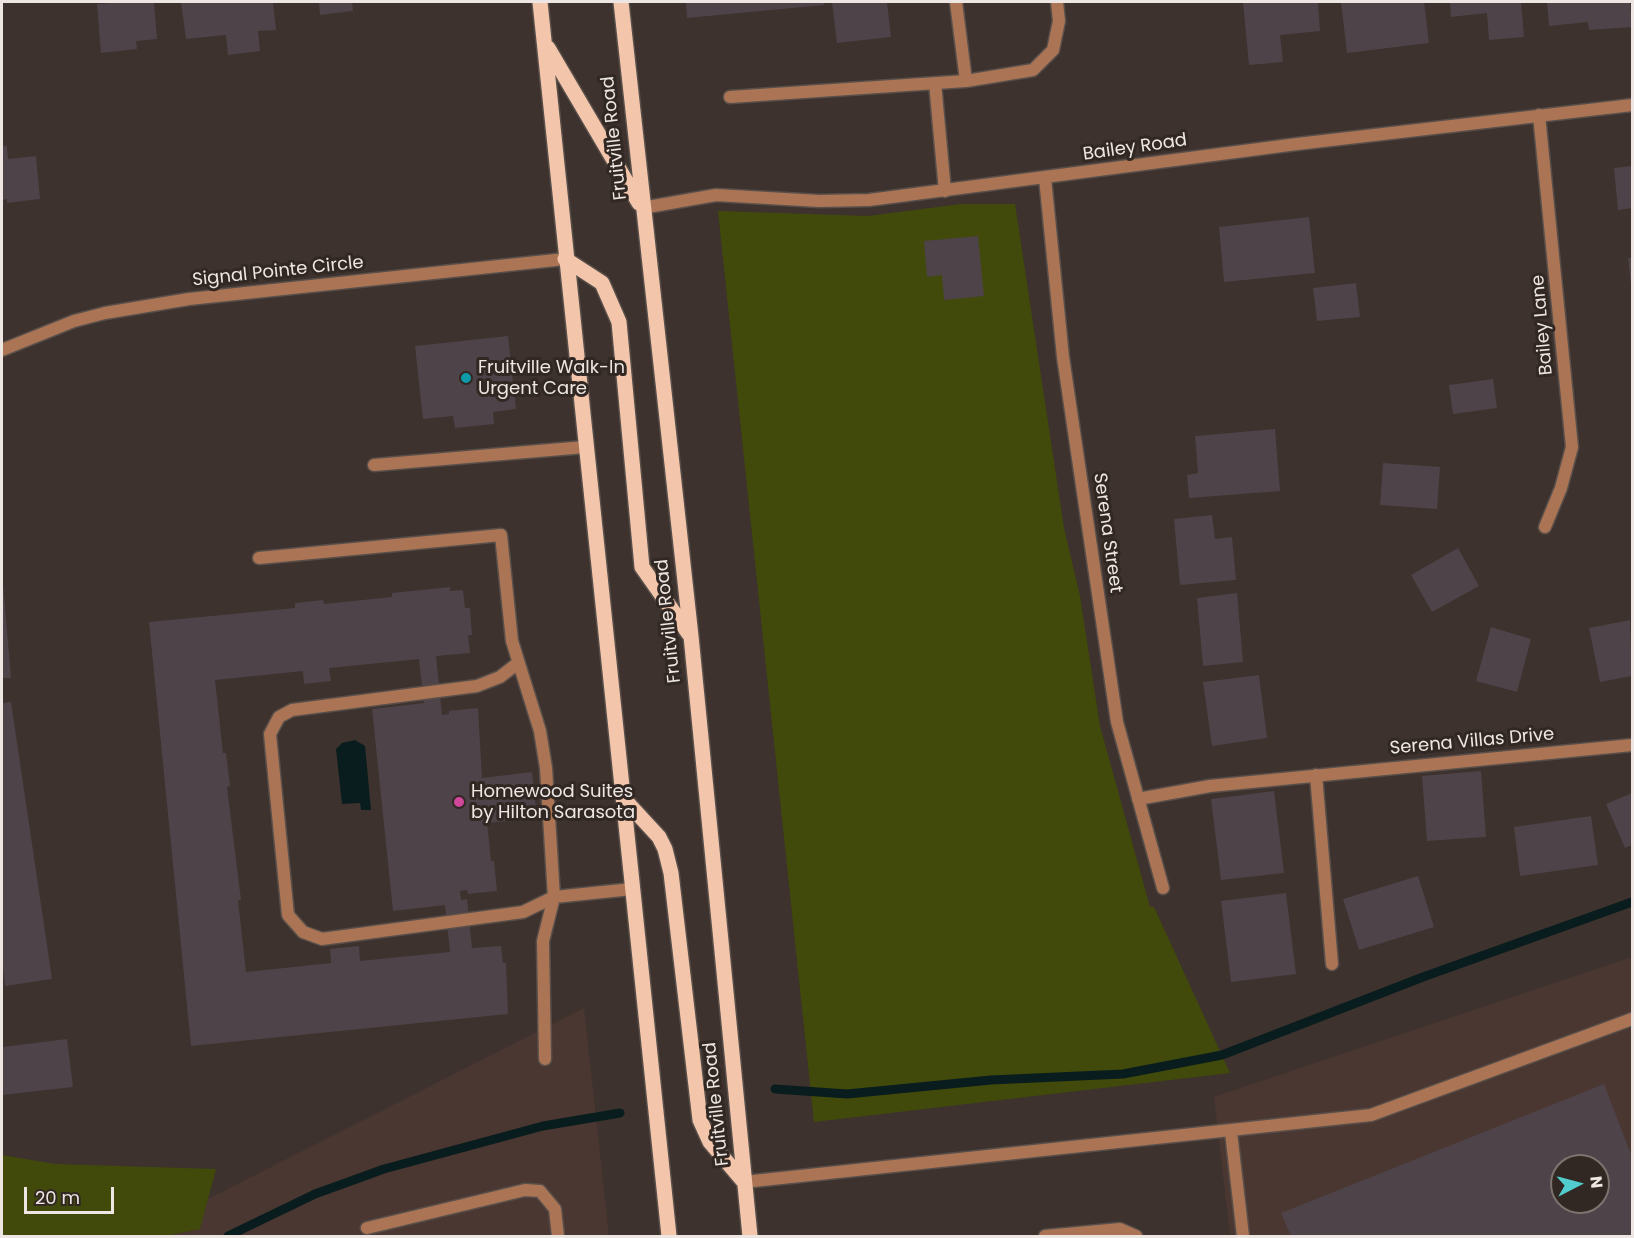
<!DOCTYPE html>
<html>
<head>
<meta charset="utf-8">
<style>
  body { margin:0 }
  #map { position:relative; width:1634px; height:1238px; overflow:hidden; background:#3d322d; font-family:Poppins,sans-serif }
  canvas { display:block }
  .frame { position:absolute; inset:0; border:3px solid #ede6e2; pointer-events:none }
  .north { position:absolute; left:1550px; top:1154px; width:60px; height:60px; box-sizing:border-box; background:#322823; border:2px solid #7d746f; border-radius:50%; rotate:84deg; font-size:16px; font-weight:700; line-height:24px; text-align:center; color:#ede6e2 }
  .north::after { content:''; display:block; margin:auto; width:21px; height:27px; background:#52cdce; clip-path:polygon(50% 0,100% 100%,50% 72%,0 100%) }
  .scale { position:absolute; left:24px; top:1187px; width:90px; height:27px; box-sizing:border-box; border:3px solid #ede6e2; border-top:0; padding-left:8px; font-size:18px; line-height:21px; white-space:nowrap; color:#ede6e2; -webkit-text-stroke:4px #322823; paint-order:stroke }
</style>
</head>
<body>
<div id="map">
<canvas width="1634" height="1238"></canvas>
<div class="frame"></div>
<div class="north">N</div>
<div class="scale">20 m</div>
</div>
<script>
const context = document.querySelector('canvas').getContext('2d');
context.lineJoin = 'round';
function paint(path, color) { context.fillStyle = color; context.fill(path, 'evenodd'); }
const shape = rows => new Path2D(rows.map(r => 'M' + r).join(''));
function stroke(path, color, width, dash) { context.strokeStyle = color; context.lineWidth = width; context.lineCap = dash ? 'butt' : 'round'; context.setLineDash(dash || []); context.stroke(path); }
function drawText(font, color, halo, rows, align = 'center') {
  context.font = font + ' Poppins,sans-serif'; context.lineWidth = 6; context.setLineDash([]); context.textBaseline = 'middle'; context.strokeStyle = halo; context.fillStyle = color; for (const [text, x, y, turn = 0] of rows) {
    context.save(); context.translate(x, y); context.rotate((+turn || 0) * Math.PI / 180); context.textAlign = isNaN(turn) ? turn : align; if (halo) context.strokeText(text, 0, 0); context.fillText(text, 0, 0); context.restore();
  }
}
paint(shape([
  [1632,957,1632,1236,1230,1236,1214,1097],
  [1562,1166,1598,1166,1598,1202,1562,1202],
  [584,1008,609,1236,166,1236,200,1229,208,1199]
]), '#4b3731');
paint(shape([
  [961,204,1015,204,1064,528,1080,596,1100,726,1150,907,1154,907,1230,1073,814,1122,718,211,868,216],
  [2,1155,55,1164,216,1169,200,1229,166,1236,2,1236]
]), '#414a0b');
paint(shape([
  [355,740,365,746,371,810,361,810,360,803,342,804,336,749,342,743]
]), '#0a1d1e');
stroke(shape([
  [775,1089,847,1094,991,1080,1123,1074,1222,1055,1423,977,1632,902],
  [228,1236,315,1194,384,1169,543,1126,620,1113]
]), '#0a1d1e', 9);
paint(shape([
  [127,2,154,2,157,39,136,41,137,49,101,53,97,4],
  [181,2,273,2,276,30,258,31,260,51,228,55,226,35,186,39],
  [319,2,352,2,353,11,320,15],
  [686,2,824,2,824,5,687,18],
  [832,2,887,2,891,37,837,43],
  [1243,2,1318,2,1320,31,1280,35,1283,62,1249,65],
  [1341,2,1424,2,1429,43,1347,53],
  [1450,2,1521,2,1524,37,1489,40,1487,13,1451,17],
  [1547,2,1630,2,1632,27,1589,30,1588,22,1549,26],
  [2,146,7,146,8,159,36,156,40,199,7,203,7,199,2,200],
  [1632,166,1632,208,1618,210,1614,168],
  [1309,217,1315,273,1224,282,1219,227],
  [978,236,984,296,944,300,942,275,927,277,924,241],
  [1628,258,1632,258,1632,284,1631,285],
  [1356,283,1360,317,1317,321,1313,288],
  [508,336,516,409,493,412,494,424,455,428,453,416,423,419,415,346],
  [1493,379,1497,408,1453,414,1449,385],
  [1275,429,1280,491,1189,498,1187,475,1198,473,1195,436],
  [1383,463,1440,467,1437,509,1380,505],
  [1212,515,1215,539,1232,537,1236,580,1180,585,1174,519],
  [1458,548,1479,586,1432,612,1411,575],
  [2,572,11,678,2,678],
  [450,587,450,591,463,590,465,608,470,608,472,635,468,635,470,653,436,656,442,715,449,714,449,711,478,708,482,778,532,772,537,818,487,823,491,861,494,861,497,891,468,894,467,890,460,891,461,900,467,899,472,948,501,946,503,963,506,963,508,1014,191,1046,149,622,295,608,295,603,323,600,324,604,392,597,392,593],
  [419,659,424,703,372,709,393,911,445,905,450,952,360,961,359,946,330,949,331,963,246,972,238,900,241,900,227,787,230,786,226,753,223,753,215,680,303,671,304,684,331,681,329,668],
  [1237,593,1243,662,1203,666,1197,598],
  [1630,620,1632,676,1600,682,1589,628],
  [1491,627,1531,639,1517,692,1476,681],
  [1259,675,1267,738,1212,746,1203,682],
  [11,702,52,979,5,986,2,960,2,703],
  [1481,771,1486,837,1427,841,1422,776],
  [1274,791,1284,873,1221,880,1211,799],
  [1632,793,1632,845,1625,848,1606,804],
  [1591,816,1598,865,1520,876,1514,827],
  [1418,876,1434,927,1359,950,1343,899],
  [1286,893,1296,974,1231,982,1221,901],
  [67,1039,73,1087,2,1095,2,1047],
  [1604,1084,1632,1157,1632,1236,1291,1236,1281,1213],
  [1562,1166,1598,1166,1598,1202,1562,1202]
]), '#4e4349');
const service = shape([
  [966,81,1033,70,1053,50,1059,21,1057,2],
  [935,83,945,191],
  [730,97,966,81,956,2],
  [374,465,585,447],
  [259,558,501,535,512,641,540,731,546,768,554,897,543,941,545,1059],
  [518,663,500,677,477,686,292,710,279,717,270,734,288,915,303,932,322,939,523,912,554,897,632,889],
  [1231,1132,1243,1236],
  [744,1182,1371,1115,1632,1019],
  [367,1228,525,1190,540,1191,555,1209,558,1236],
  [1045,1236,1120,1229,1136,1236]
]);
const minor = shape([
  [1539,115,1572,447,1561,488,1545,527],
  [1045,178,1063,357,1117,722,1163,888],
  [642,208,716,195,819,201,869,200,1297,144,1632,105],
  [2,350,74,321,105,313,189,299,565,259],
  [1316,775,1332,964],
  [1138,799,1210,786,1632,745]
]);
const primary = shape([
  [540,2,669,1236],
  [621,2,691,636,750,1236],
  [548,48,639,203],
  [565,259,602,283,619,322,642,567,689,634],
  [623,798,659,837,665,849,671,873,700,1120,710,1142,744,1182]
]);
stroke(service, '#594f4a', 15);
stroke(minor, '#594f4a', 15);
stroke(primary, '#594f4a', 18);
stroke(service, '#ab7454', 12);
stroke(minor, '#ab7454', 12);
stroke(primary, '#f3c6ac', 15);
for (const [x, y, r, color] of [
  [466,378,6,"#0f9aa8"],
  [459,802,6,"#d1479c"]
]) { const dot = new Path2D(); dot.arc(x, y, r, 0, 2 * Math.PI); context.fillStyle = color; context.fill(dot); stroke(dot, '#322823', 2); }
drawText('18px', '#ede6e2', '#322823', [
  ["Fruitville Road",615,138,-96],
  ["Bailey Road",1135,148,-8],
  ["Signal Pointe Circle",278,272,-6],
  ["Bailey Lane",1543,325,-95],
  ["Serena Street",1107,533,82],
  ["Fruitville Road",669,621,-96],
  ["Serena Villas Drive",1472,742,-5],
  ["Fruitville Road",717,1104,-96]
]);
drawText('18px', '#ede6e2', '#322823', [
  ["Fruitville Walk-In",478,368],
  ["Urgent Care",478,389],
  ["Homewood Suites",471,792],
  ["by Hilton Sarasota",471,813]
], 'left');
</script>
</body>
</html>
